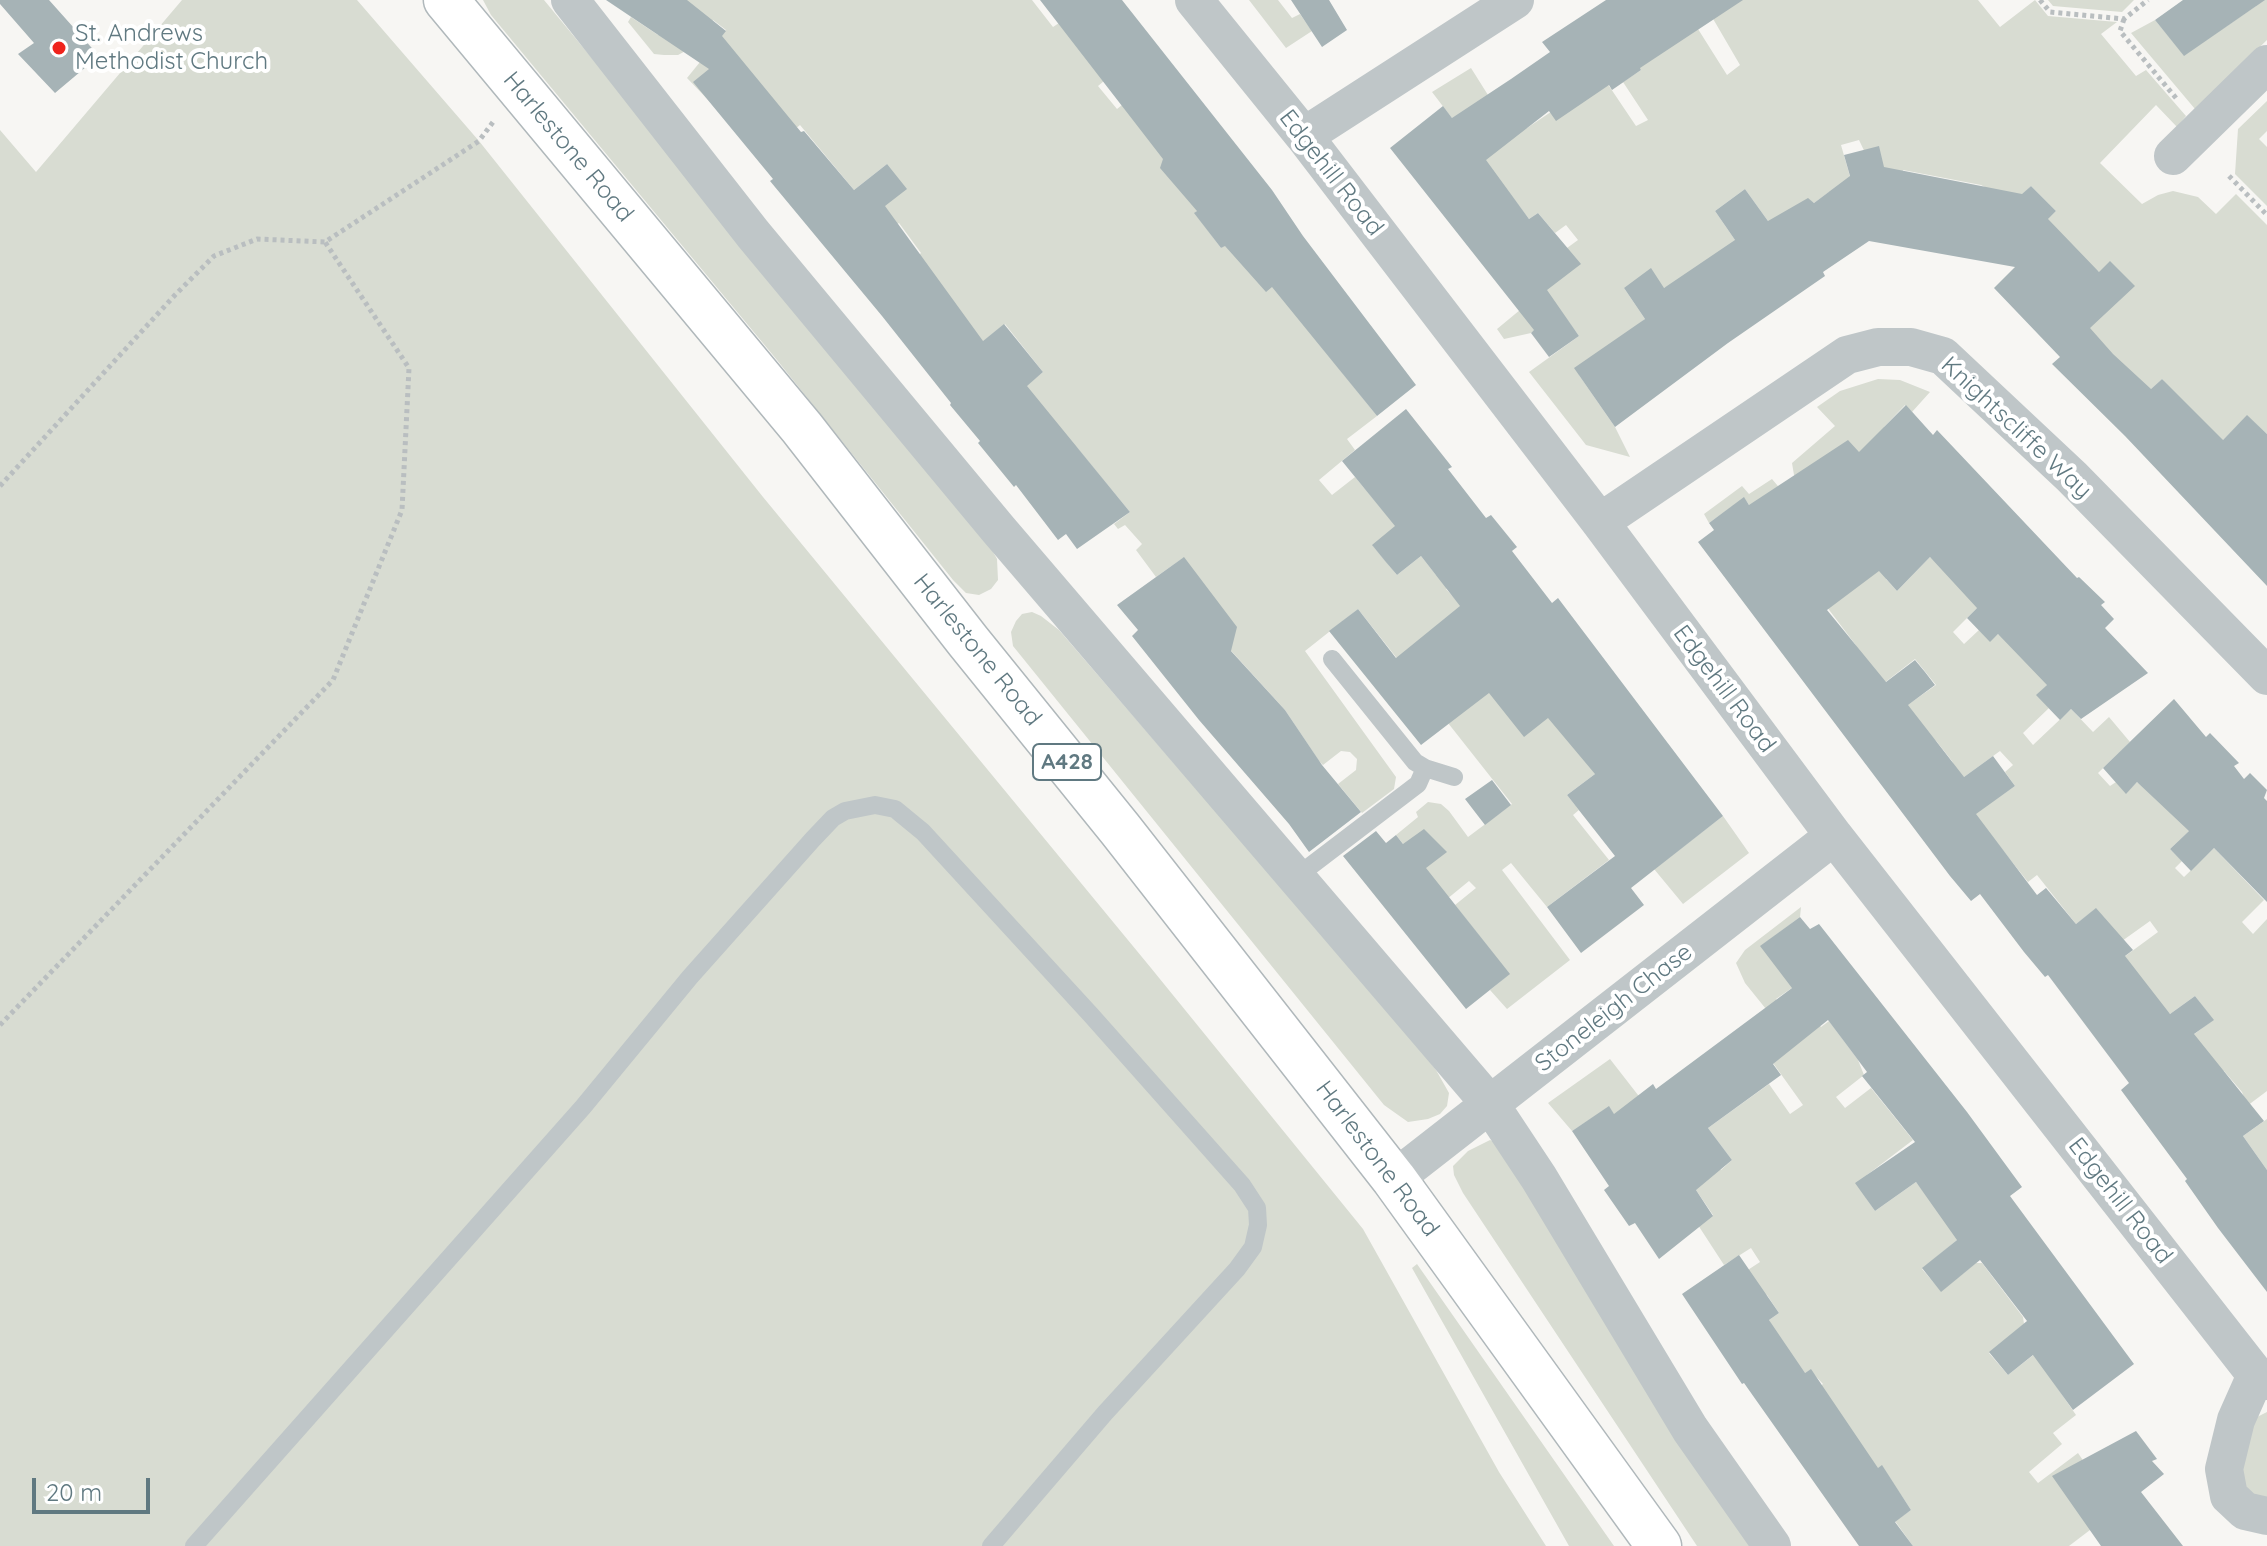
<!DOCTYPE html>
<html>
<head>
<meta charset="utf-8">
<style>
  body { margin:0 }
  #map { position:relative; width:2267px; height:1546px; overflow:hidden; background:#f7f6f3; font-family:Quicksand,sans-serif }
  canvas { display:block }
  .scale { position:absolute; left:32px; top:1478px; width:118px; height:36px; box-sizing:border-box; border:4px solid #607981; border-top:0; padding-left:10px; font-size:24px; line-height:28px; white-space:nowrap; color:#607981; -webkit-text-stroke:6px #fff; paint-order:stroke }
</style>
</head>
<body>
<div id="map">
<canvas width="2267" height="1546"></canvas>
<div class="scale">20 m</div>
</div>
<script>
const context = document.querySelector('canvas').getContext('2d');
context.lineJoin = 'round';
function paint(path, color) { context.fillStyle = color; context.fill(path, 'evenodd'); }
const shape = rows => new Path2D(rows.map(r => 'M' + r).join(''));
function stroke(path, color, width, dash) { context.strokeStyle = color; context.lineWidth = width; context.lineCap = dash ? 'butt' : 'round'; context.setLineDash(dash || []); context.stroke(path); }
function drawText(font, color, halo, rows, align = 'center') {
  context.font = font + ' Quicksand,sans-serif'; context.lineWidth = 8; context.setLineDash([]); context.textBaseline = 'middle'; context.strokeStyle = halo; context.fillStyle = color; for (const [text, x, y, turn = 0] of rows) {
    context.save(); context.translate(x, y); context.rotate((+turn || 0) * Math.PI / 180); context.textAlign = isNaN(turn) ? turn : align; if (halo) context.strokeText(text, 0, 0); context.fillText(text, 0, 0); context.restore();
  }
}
paint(shape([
  [182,0,357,0,479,141,763,497,1151,968,1363,1229,1499,1472,1546,1546,0,1546,0,130,36,172],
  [483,0,544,0,982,532,997,559,998,580,991,589,979,595,966,593,953,580,777,360,491,15],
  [682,0,1032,0,1053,27,1059,23,1104,81,1098,86,1117,109,1122,105,1203,205,1195,213,1221,248,1228,243,1273,286,1377,416,1347,439,1355,450,1319,480,1332,495,1355,477,1396,526,1373,546,1397,575,1421,556,1436,575,1450,564,1460,577,1446,589,1557,711,1603,768,1567,795,1579,810,1573,815,1609,860,1547,907,1511,863,1502,870,1570,960,1507,1009,1490,990,1509,974,1455,905,1476,888,1469,881,1447,899,1396,835,1418,817,1416,812,1428,802,1441,804,1449,811,1468,837,1512,804,1358,609,1305,651,1396,777,1394,789,1362,813,1338,784,1356,770,1357,759,1350,752,1341,751,1323,765,1319,761,1285,710,1225,644,1183,558,1156,577,1136,550,1142,544,1125,525,1118,529,1114,524,1130,512,1078,449,1004,404,1043,372,1005,324,963,357,917,257,921,253,899,223,887,231,879,220,887,164,854,190,800,125,762,156,687,78,726,30,713,20,691,48,678,55,664,55,654,54,628,22,631,17,658,35],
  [1249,0,1278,0,1292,18,1300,14,1312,31,1286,48],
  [1738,0,1978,0,2000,27,2035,0,2048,16,2117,22,2101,34,2136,76,2146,70,2186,116,2177,127,2156,105,2100,163,2142,204,2158,195,2173,191,2198,197,2216,214,2236,194,2267,225,2267,434,2247,416,2214,449,2162,379,2149,391,2088,330,2099,272,2036,230,2056,211,2031,186,2014,202,1981,185,1903,170,1895,215,1859,140,1841,145,1855,194,1829,192,1814,203,1808,199,1781,239,1745,189,1715,211,1744,253,1664,288,1624,288,1645,319,1579,375,1615,427,1630,457,1586,445,1529,372,1579,336,1560,310,1531,333,1504,339,1497,329,1526,305,1567,248,1578,240,1566,225,1555,233,1538,213,1529,219,1432,92,1471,68,1505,122,1527,128,1603,77,1636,126,1648,120,1623,82,1641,70,1628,49,1698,29,1727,75,1740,65,1712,17],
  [2048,0,2134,0,2122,12,2053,6],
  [2253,0,2267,0,2267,40,2195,109,2131,33,2155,20,2184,55,2256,6],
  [2267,101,2267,131,2259,139,2267,147,2267,206,2235,174,2238,129],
  [1878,379,1900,380,1930,392,1912,412,1905,405,1884,427,1886,579,1897,591,1930,557,1982,603,1953,632,1964,644,1979,630,1990,641,1998,634,2071,662,2037,695,2049,708,2023,733,2033,745,2071,709,2093,732,2109,717,2130,742,2098,773,2110,786,2116,782,2126,793,2137,782,2202,819,2170,849,2182,861,2175,868,2184,877,2214,848,2264,900,2242,922,2253,934,2267,919,2267,1091,2247,1106,2242,1092,2224,1071,2200,1088,2189,1038,2213,1020,2195,996,2170,1014,2109,968,2158,932,2150,921,2122,941,2096,909,2076,924,2037,875,2028,882,1974,814,2015,786,2005,772,2013,765,2000,751,1960,780,1952,761,1937,742,1899,711,1936,685,1915,659,1874,691,1855,644,1744,498,1709,523,1704,514,1742,486,1749,494,1772,479,1803,516,1819,504,1794,475,1792,463,1835,426,1817,407,1840,391],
  [1032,612,1041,616,1059,630,1414,1041,1436,1070,1449,1093,1447,1106,1440,1114,1428,1119,1408,1122,1384,1105,1013,646,1011,632,1016,621,1022,614],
  [1723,816,1749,853,1683,904,1654,869],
  [1801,907,1800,917,1761,946,1799,983,1776,999,1791,1018,1806,1007,1821,1027,1829,1021,1858,1060,1864,1075,1836,1097,1845,1108,1871,1088,1913,1140,1867,1175,1866,1198,1875,1211,1916,1182,1958,1236,1957,1240,1922,1269,1941,1291,1976,1263,1982,1263,2023,1317,2024,1324,1989,1353,2008,1375,2046,1345,2054,1383,2076,1415,2053,1433,2062,1444,2029,1472,2038,1483,2078,1453,2099,1484,2090,1530,2069,1546,1913,1546,1895,1521,1911,1510,1882,1466,1865,1477,1808,1395,1823,1384,1810,1370,1795,1379,1769,1320,1779,1313,1767,1295,1731,1281,1760,1262,1751,1248,1724,1265,1698,1225,1713,1215,1681,1168,1620,1124,1609,1107,1572,1131,1548,1103,1610,1059,1638,1095,1721,1170,1732,1160,1708,1128,1769,1084,1790,1114,1803,1105,1773,1063,1795,1045,1745,983,1736,963,1745,950],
  [2267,1119,2267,1170,2243,1136],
  [1490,1140,1504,1147,1752,1546,1697,1546,1463,1193,1454,1175,1453,1166,1468,1151],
  [1417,1264,1614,1546,1569,1546,1412,1268],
  [2267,1412,2267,1499,2256,1497,2247,1490,2241,1476,2250,1430,2257,1417]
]), '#d8dcd2');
paint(shape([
  [0,0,49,0,99,56,55,93,18,54,34,43,0,4],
  [606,0,687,0,726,31,722,36,801,132,804,131,854,190,887,164,907,189,885,206,983,341,1004,324,1043,372,1027,386,1130,512,1077,549,1066,534,1058,540,1016,485,1014,487,978,443,980,441,950,405,951,403,882,316,770,181,773,179,693,82,709,69],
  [1040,0,1122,0,1272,190,1303,236,1416,385,1377,416,1272,287,1266,292,1225,246,1221,248,1194,213,1197,211,1160,168,1163,159],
  [1291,0,1329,0,1347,30,1322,47],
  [1606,0,1743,0,1640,68,1641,70,1612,90,1609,85,1556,121,1549,111,1486,160,1529,219,1538,213,1581,264,1547,290,1579,336,1549,357,1531,333,1534,330,1390,148,1443,106,1452,118,1511,79,1550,52,1542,42],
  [2183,0,2265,0,2184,56,2155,20],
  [1879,146,1884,167,2022,194,2031,186,2056,211,2048,219,2099,272,2110,261,2135,286,2090,328,2113,354,2151,389,2162,379,2223,440,2247,415,2267,434,2267,586,2125,436,2052,364,2060,357,1994,288,2015,267,1869,241,1823,272,1825,276,1728,343,1615,427,1574,368,1645,319,1624,288,1651,268,1664,288,1735,240,1715,211,1745,189,1768,221,1808,198,1814,203,1850,176,1844,155],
  [1906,405,1933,435,1937,430,2077,578,2079,577,2105,602,2101,605,2114,619,2105,628,2148,673,2081,719,2071,709,2060,720,2036,695,2047,685,1998,634,1990,642,1967,618,1977,608,1930,557,1897,591,1879,571,1827,610,1886,682,1915,660,1925,672,1935,685,1908,705,1964,777,1993,756,2015,786,1976,814,2037,895,2046,888,2076,924,2096,908,2133,950,2125,956,2170,1014,2195,996,2214,1020,2194,1034,2264,1121,2243,1136,2267,1170,2267,1292,2218,1228,2185,1181,2187,1179,2121,1090,2129,1083,2048,975,2045,977,2024,952,1980,894,1971,901,1950,876,1698,542,1714,530,1709,523,1744,497,1749,505,1848,440,1859,452],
  [1406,409,1452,467,1448,469,1486,518,1491,515,1517,547,1512,551,1552,603,1558,598,1723,816,1631,888,1644,905,1581,953,1547,907,1615,856,1567,795,1595,774,1548,718,1524,737,1489,693,1421,745,1329,631,1358,609,1396,658,1460,606,1421,556,1397,575,1385,561,1372,545,1395,526,1342,461],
  [1184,557,1237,627,1231,651,1285,710,1322,765,1361,812,1309,852,1289,824,1199,720,1132,636,1138,630,1117,605],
  [2174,699,2206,737,2210,733,2239,763,2234,766,2244,779,2250,773,2267,790,2264,798,2267,801,2267,902,2214,848,2191,871,2170,849,2189,831,2137,782,2126,794,2103,768],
  [1492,780,1511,805,1485,825,1465,799],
  [1424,829,1447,852,1426,868,1510,974,1466,1009,1343,856,1376,831,1386,843,1396,835,1403,844],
  [1800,917,1810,929,1819,924,1967,1112,2022,1187,2010,1196,2134,1364,2073,1410,2033,1355,2008,1375,1989,1352,2027,1321,1980,1260,1941,1292,1922,1268,1957,1240,1916,1182,1875,1211,1855,1183,1915,1142,1862,1076,1867,1072,1828,1020,1773,1064,1781,1075,1708,1128,1732,1160,1696,1190,1713,1216,1659,1259,1635,1223,1629,1226,1604,1190,1609,1186,1572,1131,1609,1106,1614,1114,1653,1084,1656,1089,1792,988,1760,946],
  [1739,1255,1779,1313,1769,1320,1805,1373,1811,1369,1878,1468,1882,1465,1911,1510,1895,1522,1913,1546,1859,1546,1744,1383,1742,1384,1682,1294],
  [2136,1431,2157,1459,2152,1461,2164,1474,2141,1492,2183,1546,2101,1546,2052,1476]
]), '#a6b3b6');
const primary = shape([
  [446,0,802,428,968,641,1120,829,1394,1179,1659,1546]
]);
stroke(primary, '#b0b8bb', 47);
stroke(shape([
  [2040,0,2050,12,2124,19,2148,0],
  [2124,19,2120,31,2176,98],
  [2229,176,2267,215],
  [0,486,175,295,214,256,257,239,325,242,479,141,493,122],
  [0,1025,333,680,402,510,409,368,325,242]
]), '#b9bec0', 5, [4, 4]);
stroke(shape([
  [1332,659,1415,762,1425,768,1454,777],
  [1296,877,1418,784,1425,768],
  [194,1546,583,1107,690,977,813,839,833,818,845,811,875,805,895,809,923,832,1091,1015,1242,1185,1257,1208,1258,1225,1253,1247,1237,1269,1105,1413,991,1546]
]), '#bfc6c8', 18);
stroke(shape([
  [570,0,753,234,998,529,1490,1104,1539,1178,1690,1429,1772,1546],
  [1194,0,1304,136,1600,522,1834,836,2256,1375,2267,1381],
  [1304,136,1515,0],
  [2173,156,2267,64],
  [1600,522,1847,355,1878,347,1911,347,1943,356,2072,477,2267,676],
  [1394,1179,1834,836],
  [2256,1375,2236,1420,2224,1469,2229,1496,2245,1511,2267,1516]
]), '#bfc6c8', 38);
stroke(primary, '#fff', 44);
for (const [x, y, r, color] of [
  [59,48,8,"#ef231c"]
]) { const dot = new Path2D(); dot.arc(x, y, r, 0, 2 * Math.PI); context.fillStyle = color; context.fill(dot); stroke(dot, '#fff', 3); }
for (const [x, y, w] of [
  [1067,762,68]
]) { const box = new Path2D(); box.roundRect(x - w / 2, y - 18, w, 36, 6); context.fillStyle = '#fff'; context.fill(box); stroke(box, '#607981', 2); }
drawText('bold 22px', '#607981', null, [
  ["A428",1067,762]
]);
drawText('24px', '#607981', '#fff', [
  ["St. Andrews",75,34],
  ["Methodist Church",75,62]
], 'left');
drawText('24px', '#607981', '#fff', [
  ["Harlestone Road",568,147,50],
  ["Edgehill Road",1331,173,52],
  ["Knightscliffe Way",2016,428,43],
  ["Harlestone Road",977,650,51],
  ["Edgehill Road",1724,689,53],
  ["Stoneleigh Chase",1614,1008,-38],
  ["Harlestone Road",1377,1159,53],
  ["Edgehill Road",2120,1201,52]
]);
</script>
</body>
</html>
